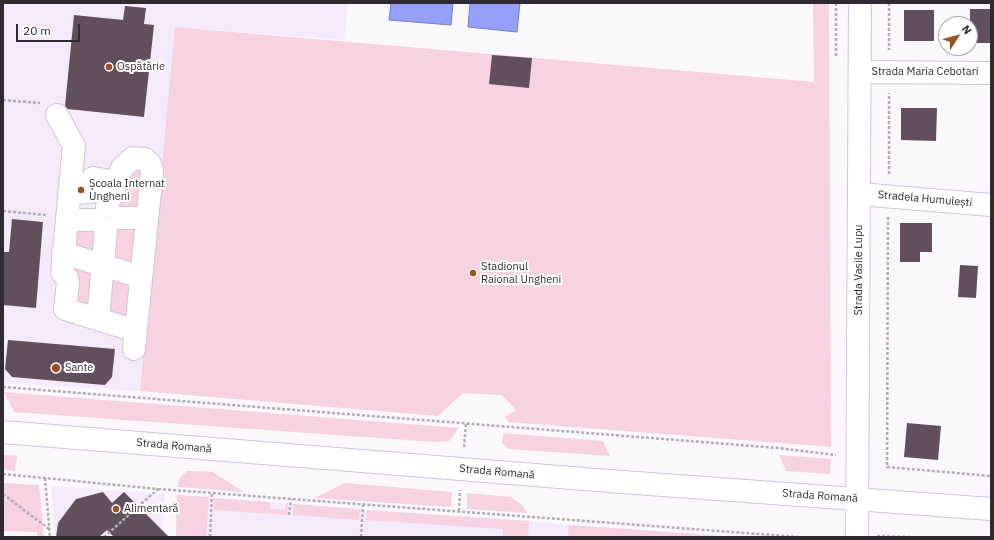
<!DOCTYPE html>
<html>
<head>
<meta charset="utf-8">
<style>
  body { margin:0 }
  #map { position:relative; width:994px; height:540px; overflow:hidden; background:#fbf8fc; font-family:"IBM Plex Sans",sans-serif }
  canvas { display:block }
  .frame { position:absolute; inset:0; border:4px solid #302a32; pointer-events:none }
  .north { position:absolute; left:938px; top:16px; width:40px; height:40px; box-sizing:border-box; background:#fff; border:1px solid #acaaad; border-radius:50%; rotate:54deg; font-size:11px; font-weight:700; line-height:16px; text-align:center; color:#302a32 }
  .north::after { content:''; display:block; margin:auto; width:14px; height:18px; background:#965126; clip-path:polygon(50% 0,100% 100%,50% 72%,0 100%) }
  .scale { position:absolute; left:16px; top:24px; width:64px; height:18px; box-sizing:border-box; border:2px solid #302a32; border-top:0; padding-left:5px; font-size:12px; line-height:14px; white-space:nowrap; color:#302a32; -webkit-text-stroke:3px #fff; paint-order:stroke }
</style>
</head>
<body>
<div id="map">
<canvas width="994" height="540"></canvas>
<div class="frame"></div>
<div class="north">N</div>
<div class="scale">20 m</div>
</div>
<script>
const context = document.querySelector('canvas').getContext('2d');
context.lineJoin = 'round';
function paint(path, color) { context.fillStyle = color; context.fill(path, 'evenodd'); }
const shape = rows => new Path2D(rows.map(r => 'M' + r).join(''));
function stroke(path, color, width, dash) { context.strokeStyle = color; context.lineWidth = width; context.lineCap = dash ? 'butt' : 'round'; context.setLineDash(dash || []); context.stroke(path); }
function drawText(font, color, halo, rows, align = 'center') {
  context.font = font + ' "IBM Plex Sans",sans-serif'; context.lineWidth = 4; context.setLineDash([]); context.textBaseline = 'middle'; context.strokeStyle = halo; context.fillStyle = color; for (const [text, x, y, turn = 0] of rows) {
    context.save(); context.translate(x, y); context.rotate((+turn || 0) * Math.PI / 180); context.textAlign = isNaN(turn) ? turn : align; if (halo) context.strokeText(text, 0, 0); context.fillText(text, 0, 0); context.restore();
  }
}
paint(shape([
  [3,3,348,3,344,40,175,27,140,391,3,383],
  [51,486,165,494,161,537,114,537,112,535,109,537,55,537],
  [177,495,367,510,738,537,176,537]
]), '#f5eafb');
paint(shape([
  [813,3,829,3,831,447,508,422,505,417,516,410,502,395,463,393,438,416,140,391,175,27,814,82],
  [143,164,144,213,122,211,117,204,122,174],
  [142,222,139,267,112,258,113,250,116,250,115,233,123,225],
  [91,226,95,232,92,252,85,250,86,248,76,245,75,247,70,227],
  [74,267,74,269,91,273,90,278,93,278,91,312,71,307,71,277],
  [111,279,136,282,133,325,107,314],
  [4,392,459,428,449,441,435,442,14,412],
  [503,433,603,441,610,456,509,449,502,443],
  [3,455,17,456,15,471,3,469],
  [779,455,831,459,830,474,786,471],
  [187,471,213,472,244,492,178,487,179,479],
  [3,483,39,485,44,537,37,537,37,532,3,531],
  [345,483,452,492,451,507,314,498],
  [467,493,511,497,522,505,527,513,467,509],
  [177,495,209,497,206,537,176,537],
  [214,498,270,502,270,509,285,510,286,503,288,503,287,515,214,510],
  [293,504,360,509,359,520,293,515],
  [367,510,529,521,528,537,503,537,503,529,366,520],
  [569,525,738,537,568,537]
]), '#f7d2e1');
const water = shape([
  [391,3,453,3,451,25,389,20,391,3],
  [470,3,520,3,517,32,468,27,470,3]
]);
paint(water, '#94a0f9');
stroke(water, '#767dbd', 1);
paint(shape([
  [125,6,146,8,144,24,154,25,144,117,68,109,65,106,74,15,123,20],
  [970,9,991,9,991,43,970,43],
  [904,10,934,10,934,41,904,41],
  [492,55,532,58,529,88,489,84],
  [901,108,937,108,936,141,901,140],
  [12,219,43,222,36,308,3,305,3,252,9,252],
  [900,223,932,223,932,252,920,252,920,262,900,262],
  [960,265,978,266,976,298,958,297],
  [8,340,115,349,112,377,105,385,12,377,5,369],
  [907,423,941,426,938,460,904,457],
  [103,492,112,503,124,492,169,537,114,537,107,530,99,537,56,537,58,523,76,499]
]), '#614f5d');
const minor = shape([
  [860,72,991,73],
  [57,115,74,146,62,272,67,278,68,283,65,309,136,331],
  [69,193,91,192,93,178,115,182],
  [859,194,991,205],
  [107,206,122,168,133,158,145,159,150,164,152,171,134,349],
  [118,218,147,218],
  [67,220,95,220],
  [63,253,141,277],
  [98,319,106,229],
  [857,537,860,3]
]);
const major = shape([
  [3,432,609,481,991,509]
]);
stroke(minor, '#d2c4d9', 24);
stroke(major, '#d2c4d9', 24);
stroke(shape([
  [836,3,836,58],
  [889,3,889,50],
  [3,100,40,103],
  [889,174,889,93],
  [3,211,46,215],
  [888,217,887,467,991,476],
  [3,387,778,448,836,455],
  [464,447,466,424],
  [3,474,158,489,104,537],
  [45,478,50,537],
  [158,489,799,537],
  [3,494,49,529],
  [459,511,460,490],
  [289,515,291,499],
  [877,536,911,537],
  [210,537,212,493],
  [361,537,363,505]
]), '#b2aeb3', 2.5, [3, 2]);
stroke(minor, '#fff', 22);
stroke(major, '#fff', 22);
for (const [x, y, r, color] of [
  [109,67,4,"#965126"],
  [81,190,4,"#965126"],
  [473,273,4,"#965126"],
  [56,368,5,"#965126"],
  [116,509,4,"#965126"]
]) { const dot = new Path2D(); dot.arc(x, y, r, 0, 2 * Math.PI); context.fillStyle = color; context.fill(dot); stroke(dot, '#fff', 1.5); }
drawText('11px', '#302a32', '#fff', [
  ["Ospătărie",117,67],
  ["Școala Internat",89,184],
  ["Ungheni",89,197],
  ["Stadionul",481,267],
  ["Raional Ungheni",481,280],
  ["Sante",65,368],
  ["Alimentară",124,509]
], 'left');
drawText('11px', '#302a32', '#fff', [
  ["Strada Maria Cebotari",925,72],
  ["Stradela Humulești",925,199,5],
  ["Strada Vasile Lupu",859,270,-90],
  ["Strada Romană",174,446,5],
  ["Strada Romană",497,472,5],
  ["Strada Romană",820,496,4]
]);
</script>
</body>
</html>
